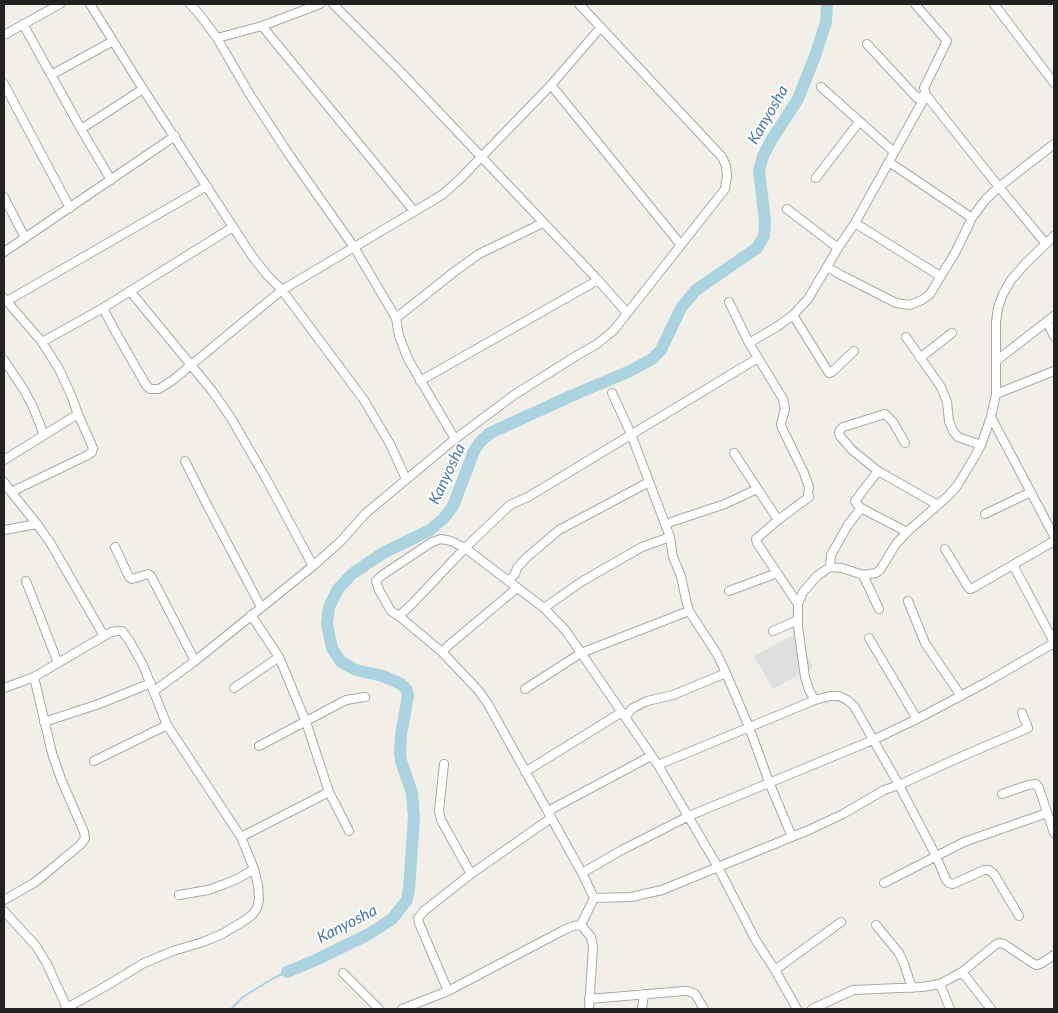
<!DOCTYPE html>
<html>
<head>
<meta charset="utf-8">
<style>
  body { margin:0 }
  #map { position:relative; width:1058px; height:1013px; overflow:hidden; background:#f2efe9; font-family:Lato,sans-serif }
  canvas { display:block }
  .frame { position:absolute; inset:0; border:5px solid #222; pointer-events:none }
</style>
</head>
<body>
<div id="map">
<canvas width="1058" height="1013"></canvas>
<div class="frame"></div>
</div>
<script>
const context = document.querySelector('canvas').getContext('2d');
context.lineJoin = 'round';
function paint(path, color) { context.fillStyle = color; context.fill(path, 'evenodd'); }
const shape = rows => new Path2D(rows.map(r => 'M' + r).join(''));
function stroke(path, color, width, dash) { context.strokeStyle = color; context.lineWidth = width; context.lineCap = dash ? 'butt' : 'round'; context.setLineDash(dash || []); context.stroke(path); }
function drawText(font, color, halo, rows, align = 'center') {
  context.font = font + ' Lato,sans-serif'; context.lineWidth = 4; context.setLineDash([]); context.textBaseline = 'middle'; context.strokeStyle = halo; context.fillStyle = color; for (const [text, x, y, turn = 0] of rows) {
    context.save(); context.translate(x, y); context.rotate((+turn || 0) * Math.PI / 180); context.textAlign = isNaN(turn) ? turn : align; if (halo) context.strokeText(text, 0, 0); context.fillText(text, 0, 0); context.restore();
  }
}
paint(shape([
  [795,634,813,667,773,689,754,656]
]), '#e0dfdf');
stroke(shape([
  [231,1009,243,997,272,979,287,972]
]), '#aad3df', 2);
stroke(shape([
  [287,972,318,959,369,934,392,919,407,900,409,889,414,817,412,793,401,761,400,752,401,735,408,696,407,690,401,684,383,676,356,670,341,662,332,648,327,624,329,607,338,589,352,574,383,553,430,530,444,518,453,506,474,451,480,442,490,433,571,396,630,371,652,359,661,350,681,308,696,290,757,248,764,236,765,221,759,171,763,156,772,139,798,99,815,56,826,22,827,4]
]), '#aad3df', 12);
const minor = shape([
  [90,4,143,89,252,256,267,275,282,290,364,400,390,444,406,479],
  [190,4,200,15,217,38,262,26,320,4],
  [333,4,399,70,598,280,627,313],
  [994,4,1054,83],
  [23,24,81,129,111,180],
  [262,26,414,211],
  [4,35,60,4],
  [217,38,250,95,290,156,354,247,396,318,399,336,408,359,455,439],
  [867,44,917,98,926,95,999,187,1046,244],
  [51,75,113,41],
  [4,84,70,208],
  [551,85,681,245],
  [821,87,894,152],
  [81,129,143,89],
  [889,162,972,218],
  [816,178,859,122],
  [4,197,25,238],
  [787,209,838,248],
  [855,223,940,276],
  [4,252,175,136],
  [827,267,841,275,896,303,910,305,922,300,930,294,955,253,972,218,985,200,999,187,1054,144],
  [130,291,191,365,282,290,442,195,459,180,551,85,601,27],
  [4,298,42,342,103,308,115,331,146,385,150,389,159,389,173,380,191,365,213,392,231,418,268,482,313,566],
  [7,301,207,186],
  [729,302,749,343,783,399,785,409,781,424,782,428,804,473,809,487,808,494,809,497,778,520,756,539,757,543,798,604],
  [103,308,233,227],
  [793,315,829,373,832,372,854,351],
  [396,318,454,272,479,254,543,223],
  [1047,322,1054,336],
  [906,337,941,387,947,402,949,421,953,431,958,437,981,445],
  [749,343,778,326,793,315,808,299,838,248,855,223,926,95,924,88,947,41,915,4],
  [920,358,952,333],
  [4,360,24,390,33,407,44,435],
  [996,361,1054,316],
  [420,381,598,280],
  [612,393,631,434,670,537,673,557,681,576,686,600,689,611,717,654,726,673,749,727,769,782,792,837],
  [996,394,1054,371],
  [991,417,1054,536],
  [905,443,893,422,885,414,843,427,840,430,839,433,840,436,852,450,878,471,938,505],
  [734,453,778,520],
  [4,460,78,414],
  [185,461,204,499,261,607],
  [878,471,855,501,856,503,861,508,907,532],
  [4,482,11,492,37,524,51,544,104,636],
  [11,492,88,455,92,452,93,448,78,414,71,395,59,369,42,342],
  [985,514,1031,492],
  [665,524,725,504,757,489],
  [4,530,37,524],
  [115,547,129,577,132,579,148,574,151,576,195,661],
  [945,549,968,587,970,589,973,588,1054,541],
  [1013,565,1054,642],
  [830,567,831,555,848,525,861,508],
  [863,575,879,609],
  [26,581,58,663],
  [508,581,515,574,517,568,526,558,559,530,649,482],
  [729,591,777,573],
  [908,601,925,643,961,696],
  [544,608,581,582,614,563,642,547,670,537],
  [251,615,279,657,306,722,329,792,349,831],
  [399,616,391,611,379,590,376,581,381,576,432,542,441,539,451,541,465,548,544,608,566,631,658,765,718,867,755,939,775,970,797,1009],
  [773,631,798,620],
  [869,638,917,719],
  [442,652,449,645,517,588],
  [4,688,34,677,111,632,118,631,122,631,129,640,143,665,167,725,241,837,254,869,258,885,259,900,257,908,252,915,244,921,222,934,203,942,173,951,144,963,106,986,65,1009],
  [234,688,279,657],
  [525,689,581,653,689,611],
  [154,691,195,661,313,566,341,541,366,513,455,439,514,395,576,356,597,344,614,330,725,189,727,176,726,166,722,157,579,4],
  [815,700,809,690,805,677,798,627,798,604,803,592,817,576,830,567,842,568,863,575,876,573,880,570,896,544,907,532,948,496,957,486,974,458,981,445,991,417,996,394,996,322,998,308,1003,294,1011,280,1026,263,1054,236],
  [625,717,633,708,647,701,673,695,726,673],
  [44,722,99,704,151,683],
  [259,746,346,700,365,697],
  [94,761,167,725],
  [444,764,439,811,441,820,471,874],
  [658,765,815,700,830,696,839,696,847,700,854,706,899,785,936,856,946,880,949,883,953,884,984,870,989,870,994,874,1019,916],
  [525,772,622,712],
  [1002,794,1028,785,1036,784,1039,788,1054,833],
  [548,811,651,756],
  [241,837,329,792],
  [582,873,622,850,689,816,873,740,917,719,985,683,1054,643],
  [884,883,964,842,1047,813],
  [179,895,208,890,225,884,239,878,254,869],
  [594,898,631,897,662,890,811,829,843,814,884,790,899,785,958,758,1028,728,1022,713],
  [4,900,34,883,44,875,80,845,85,839,84,832,61,779,52,753,34,677],
  [4,911,36,946,47,964,67,1008],
  [581,925,594,898,582,873,488,704,478,690,442,652,399,616,412,604,465,548,510,505,528,497,758,358],
  [581,925,591,937,593,946,589,1009],
  [876,925,899,953,904,964,912,988],
  [775,970,841,922],
  [962,972,991,1009],
  [343,973,379,1009],
  [940,984,950,1009],
  [448,991,419,923,418,918,425,910,471,874,551,818],
  [589,999,684,991,688,991,695,994,704,1009],
  [402,1009,448,991,562,931,573,926,581,925],
  [642,1009,644,994],
  [812,1009,853,990,922,987,940,984,962,972,995,945,999,943,1004,944,1034,964,1037,965,1042,963,1054,955]
]);
stroke(minor, '#a9a9a9', 10);
stroke(minor, '#fff', 8);
drawText('italic 16px', '#4a7aab', '#fff', [
  ["Kanyosha",768,115,-60],
  ["Kanyosha",447,474,-65],
  ["Kanyosha",347,924,-27]
]);
</script>
</body>
</html>
